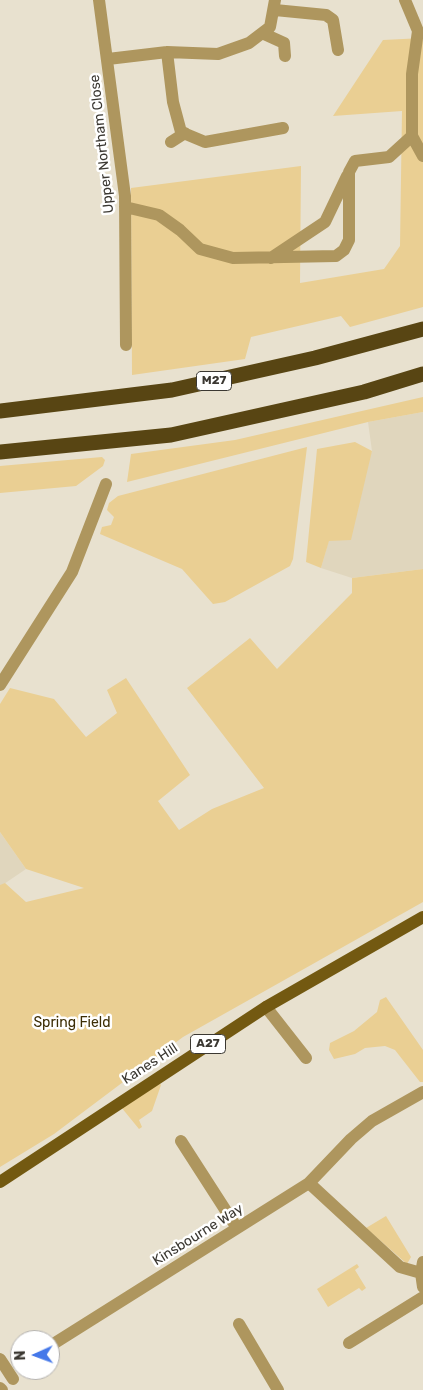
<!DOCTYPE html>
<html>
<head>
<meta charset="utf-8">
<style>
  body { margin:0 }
  #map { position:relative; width:423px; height:1390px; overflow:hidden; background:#e8e1cf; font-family:Rubik,sans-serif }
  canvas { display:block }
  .north { position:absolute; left:10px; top:1330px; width:50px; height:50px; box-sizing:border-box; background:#fff; border:1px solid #b1afad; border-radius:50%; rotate:268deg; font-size:14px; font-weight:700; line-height:20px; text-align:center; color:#3b3832 }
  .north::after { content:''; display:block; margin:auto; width:18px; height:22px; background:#4578e9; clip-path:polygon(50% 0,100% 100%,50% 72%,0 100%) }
</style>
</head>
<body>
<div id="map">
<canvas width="423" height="1390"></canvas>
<div class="north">N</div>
</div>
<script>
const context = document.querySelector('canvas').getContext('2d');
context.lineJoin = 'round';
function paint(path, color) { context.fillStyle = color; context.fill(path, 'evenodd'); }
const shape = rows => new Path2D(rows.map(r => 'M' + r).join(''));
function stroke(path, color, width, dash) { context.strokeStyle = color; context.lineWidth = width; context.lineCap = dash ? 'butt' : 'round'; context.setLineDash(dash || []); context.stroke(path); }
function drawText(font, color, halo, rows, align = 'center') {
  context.font = font + ' Rubik,sans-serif'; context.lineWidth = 5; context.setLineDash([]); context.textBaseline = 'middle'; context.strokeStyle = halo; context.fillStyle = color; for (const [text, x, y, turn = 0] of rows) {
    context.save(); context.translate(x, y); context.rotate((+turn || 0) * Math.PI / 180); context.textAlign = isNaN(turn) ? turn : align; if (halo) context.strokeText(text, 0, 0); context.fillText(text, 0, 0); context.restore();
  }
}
paint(shape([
  [423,412,423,569,352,578,321,568,329,540,372,451,368,422],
  [0,832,26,869,1,886,0,885]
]), '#e0d6bd');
paint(shape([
  [423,38,423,307,350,327,341,316,251,337,245,359,132,375,131,188,301,166,300,283,384,269,400,246,402,111,333,116,383,40],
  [423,397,423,412,368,422,127,482,131,454,235,440],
  [355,442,372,451,351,540,329,541,321,568,306,562,317,449],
  [307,447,293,559,290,566,225,602,213,604,182,569,100,534,102,527,111,525,114,517,107,510,109,503,118,496],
  [102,457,105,460,103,466,76,486,0,493,0,466],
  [423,569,423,902,183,1037,54,1134,0,1167,0,885,5,883,26,902,84,888,26,869,0,832,0,704,10,688,54,699,86,737,117,713,107,690,126,678,190,775,158,801,179,830,212,809,264,788,187,688,250,638,277,669,352,593,352,578],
  [386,997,423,1050,423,1082,420,1082,395,1050,385,1046,365,1048,355,1054,334,1059,329,1050,330,1043,354,1031,377,1012,380,1000],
  [159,1082,161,1085,152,1111,139,1120,142,1127,139,1129,121,1107],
  [386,1216,411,1257,407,1264,366,1228],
  [357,1264,359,1267,355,1270,366,1288,362,1291,359,1288,328,1307,317,1289]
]), '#eacf93');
stroke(shape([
  [99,0,125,196,126,345],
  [405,0,418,31,412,74,412,136,423,156],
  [275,10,326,15,333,20,338,50],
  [262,33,284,43,285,56],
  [167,52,173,102,181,132,205,142,283,128],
  [108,59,167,52,218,54,249,43,270,27,275,0],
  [171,142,185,133],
  [125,207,159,215,180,230,200,249,233,258,336,256,344,250,349,240,349,172,355,161,389,157,412,136],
  [271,258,325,222,347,176],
  [0,685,72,572,106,484],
  [266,1007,306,1058],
  [181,1141,237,1228],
  [309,1183,400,1267,421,1273],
  [423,1262,421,1273,423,1287],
  [239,1324,278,1390],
  [349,1343,423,1297],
  [50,1346,309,1183,351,1139,372,1121,423,1092],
  [0,1359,13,1379],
  [0,1388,2,1390]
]), '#ae965e', 12);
stroke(shape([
  [0,1182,266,1007,423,917]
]), '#735911', 12);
stroke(shape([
  [0,411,172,390,315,358,423,329],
  [0,452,171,435,364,392,423,374]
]), '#584513', 15);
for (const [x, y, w] of [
  [214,381,35],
  [208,1044,35]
]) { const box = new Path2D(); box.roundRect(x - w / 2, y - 9.5, w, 19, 4); context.fillStyle = '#fff'; context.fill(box); stroke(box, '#3b3832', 1); }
drawText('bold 12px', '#3b3832', null, [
  ["M27",214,381],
  ["A27",208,1044]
]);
drawText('14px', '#3b3832', '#fff', [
  ["Upper Northam Close",102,144,-96],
  ["Kanes Hill",150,1064,-33],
  ["Kinsbourne Way",198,1235,-32]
]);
drawText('14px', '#3d2e05', '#fff', [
  ["Spring Field",72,1023]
]);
</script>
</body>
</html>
